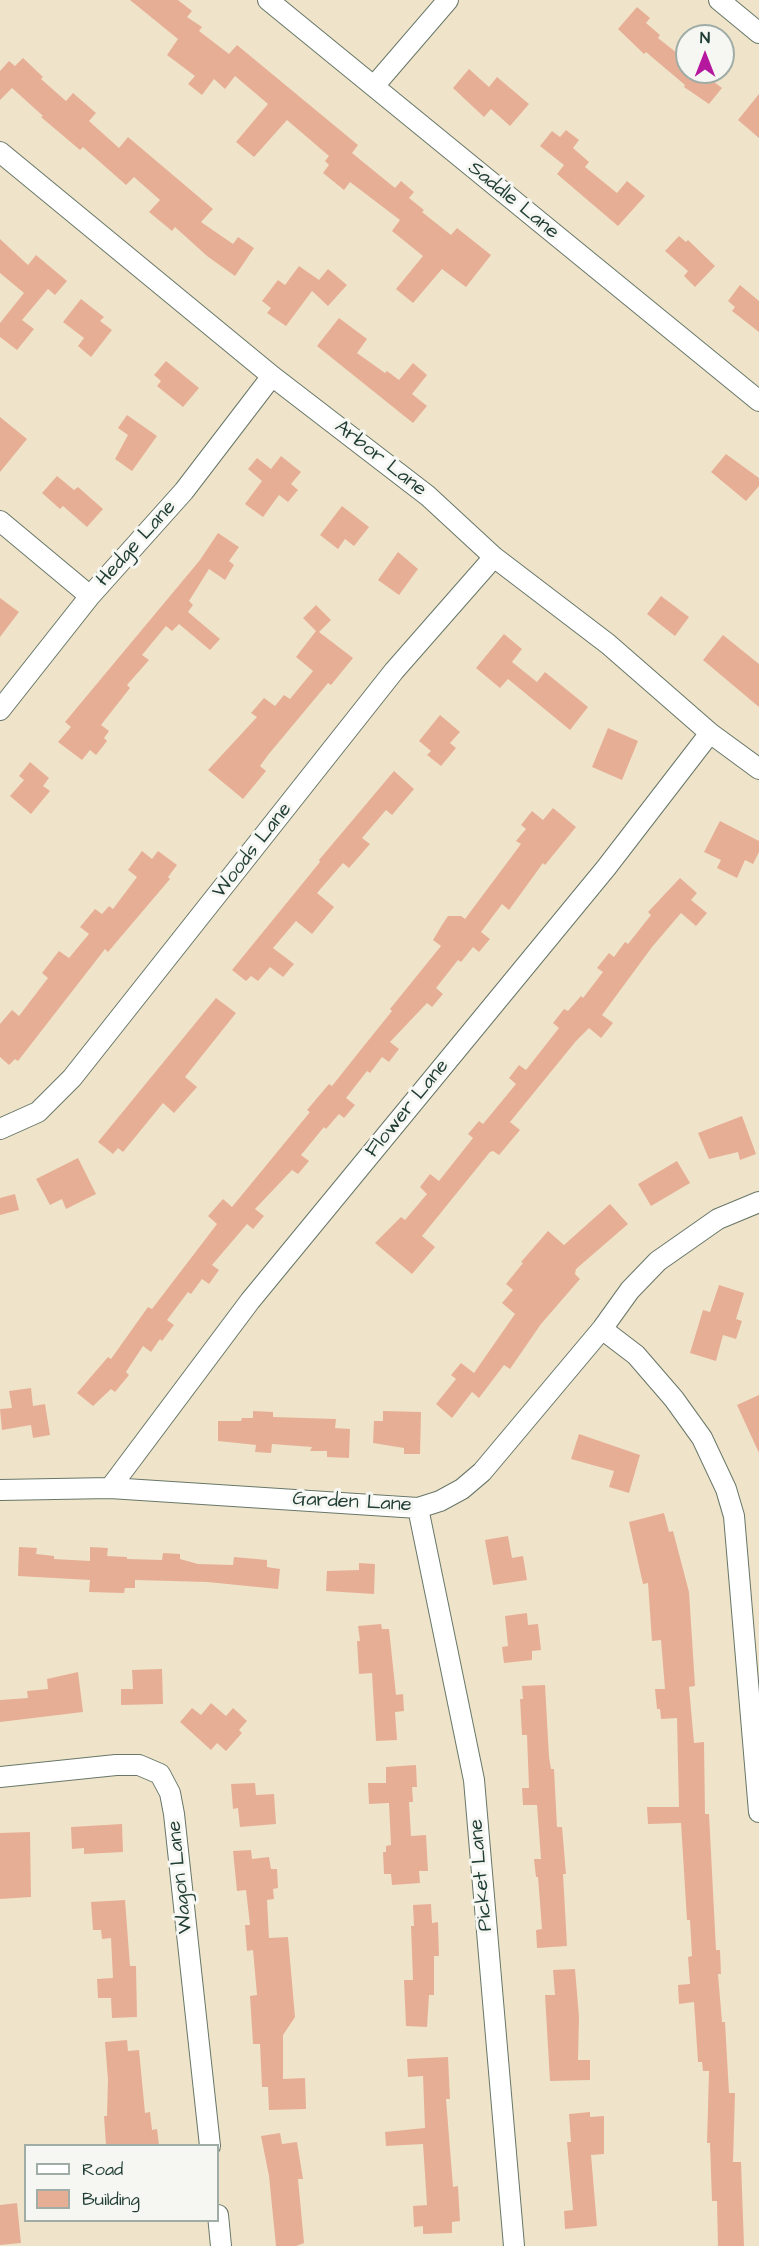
<!DOCTYPE html>
<html>
<head>
<meta charset="utf-8">
<style>
  body { margin:0 }
  #map { position:relative; width:759px; height:2246px; overflow:hidden; background:#efe4c9; font-family:"Architects Daughter",sans-serif }
  canvas { display:block }
  .legend { position:absolute; left:24px; top:2144px; width:195px; height:78px; box-sizing:border-box; background:#f6f6f2; border:2px solid #a0aca6; margin:0; padding:8px 10px; list-style:none; font-size:18px; color:#1f3d34 }
  .legend li { display:flex; align-items:center; gap:12px; height:30px }
  .legend b { width:30px; border:2px solid #a0aca6 }
  .north { position:absolute; left:675px; top:24px; width:60px; height:60px; box-sizing:border-box; background:#f6f6f2; border:2px solid #a0aca6; border-radius:50%; rotate:0deg; font-size:16px; font-weight:700; line-height:24px; text-align:center; color:#1f3d34 }
  .north::after { content:''; display:block; margin:auto; width:21px; height:27px; background:#b5179e; clip-path:polygon(50% 0,100% 100%,50% 72%,0 100%) }
</style>
</head>
<body>
<div id="map">
<canvas width="759" height="2246"></canvas>
<ul class="legend">
<li><b style="height:8px;background:#fff"></b>Road</li>
<li><b style="height:16px;background:#e7ae96"></b>Building</li>
</ul>
<div class="north">N</div>
</div>
<script>
const context = document.querySelector('canvas').getContext('2d');
context.lineJoin = 'round';
function paint(path, color) { context.fillStyle = color; context.fill(path, 'evenodd'); }
const shape = rows => new Path2D(rows.map(r => 'M' + r).join(''));
function stroke(path, color, width, dash) { context.strokeStyle = color; context.lineWidth = width; context.lineCap = dash ? 'butt' : 'round'; context.setLineDash(dash || []); context.stroke(path); }
function drawText(font, color, halo, rows, align = 'center') {
  context.font = font + ' "Architects Daughter",sans-serif'; context.lineWidth = 6; context.setLineDash([]); context.textBaseline = 'middle'; context.strokeStyle = halo; context.fillStyle = color; for (const [text, x, y, turn = 0] of rows) {
    context.save(); context.translate(x, y); context.rotate((+turn || 0) * Math.PI / 180); context.textAlign = isNaN(turn) ? turn : align; if (halo) context.strokeText(text, 0, 0); context.fillText(text, 0, 0); context.restore();
  }
}
paint(shape([
  [130,0,178,0,192,11,187,17,202,27,199,31,229,54,237,45,358,145,352,153,395,188,401,181,414,192,409,198,424,210,422,212,451,235,457,228,491,255,466,287,442,269,413,303,396,289,423,256,392,231,400,220,350,182,344,190,323,173,329,165,325,161,329,156,287,120,254,157,236,142,268,104,235,76,225,89,214,79,202,95,188,84,195,76,167,55,178,39],
  [637,7,650,18,646,23,660,35,658,38,687,61,687,72,707,72,716,79,714,82,722,88,709,104,684,87,685,85,646,52,644,54,618,29],
  [23,58,43,77,41,79,66,101,73,93,96,113,89,121,119,148,128,137,213,209,201,222,233,244,238,237,254,248,235,276,207,256,175,227,172,231,149,212,160,200,134,177,126,185,83,147,80,150,41,117,43,116,12,88,0,100,0,71,9,61,15,66],
  [469,69,489,87,497,77,529,104,510,126,491,109,484,117,453,88],
  [759,94,759,138,738,120],
  [566,130,579,140,573,148,589,162,585,167,617,193,627,181,645,196,618,226,557,174,564,165,540,146,552,131,560,137],
  [679,236,686,242,688,240,715,266,695,287,684,276,688,271,665,251],
  [0,239,28,265,36,255,67,281,55,295,48,289,22,320,34,329,17,350,0,337,0,323,24,293,0,273],
  [299,266,319,280,328,269,347,285,328,306,312,291,286,326,267,313,271,308,262,301,278,280,285,285],
  [740,285,759,301,759,332,732,311,735,307,728,301],
  [81,299,104,317,100,321,112,330,91,357,78,346,84,338,63,322],
  [339,318,367,339,357,353,385,373,387,371,399,380,413,363,427,375,412,394,427,406,413,423,317,346],
  [166,361,199,388,183,407,157,386,161,381,154,375],
  [127,415,157,436,132,471,115,459,128,435,118,428],
  [0,417,27,439,0,472],
  [726,454,759,478,759,486,746,501,711,472],
  [281,456,301,472,291,484,298,490,288,502,279,495,263,517,245,504,262,481,248,469,257,458,271,469],
  [57,476,74,490,78,487,103,509,87,527,63,506,60,509,42,493],
  [342,506,369,527,354,546,345,539,338,549,320,535],
  [218,533,239,547,229,561,234,565,225,580,209,569,189,601,193,605,188,612,220,639,210,650,179,624,172,631,166,626,142,655,149,660,127,685,130,688,101,725,109,731,104,738,107,741,96,755,90,750,82,760,58,742,71,727,65,722,200,560],
  [398,552,418,569,399,595,378,580],
  [661,596,689,617,675,636,647,614],
  [0,598,19,612,0,637],
  [316,605,331,620,319,632,353,658,331,685,328,683,268,755,260,766,266,771,243,799,208,770,257,717,251,713,264,698,275,706,284,695,290,699,313,671,296,657,316,631,303,618],
  [504,634,522,649,512,662,537,682,545,672,588,707,570,730,508,679,500,688,476,668],
  [723,635,759,664,759,707,703,660],
  [440,715,460,732,450,743,456,748,441,766,427,755,431,751,419,741],
  [608,728,638,741,622,780,592,767],
  [30,762,49,778,43,786,50,791,31,814,10,796,24,780,19,776],
  [394,771,414,789,392,815,386,810,362,838,370,844,349,868,343,863,317,893,334,907,312,934,296,921,273,948,294,964,283,977,270,967,258,981,251,976,246,981,232,970,320,862,319,860],
  [553,808,576,827,545,865,543,863,509,910,502,904,481,932,490,939,479,952,473,947,461,962,458,960,436,988,443,994,432,1007,427,1003,390,1042,399,1049,389,1062,382,1057,370,1073,367,1071,346,1098,355,1105,344,1118,339,1114,326,1129,324,1127,301,1155,309,1161,298,1174,292,1170,255,1209,264,1216,253,1229,247,1224,212,1265,219,1270,209,1284,202,1279,191,1294,188,1292,167,1320,174,1325,162,1341,160,1339,151,1352,143,1346,126,1372,129,1375,115,1392,111,1389,93,1406,77,1393,108,1357,111,1359,148,1307,152,1309,217,1224,208,1216,223,1199,232,1207,310,1112,307,1110,329,1084,332,1086,363,1047,392,1011,390,1009,441,946,433,940,442,925,448,916,461,916,465,919,521,844,516,841,526,829,521,825,532,811,543,820],
  [720,821,759,841,759,852,753,864,745,860,737,878,717,868,721,860,704,852],
  [142,851,152,859,158,851,177,865,168,877,170,879,108,952,105,949,18,1061,15,1059,9,1065,0,1057,0,1024,12,1010,19,1016,48,978,42,973,59,951,69,958,89,934,80,927,95,909,102,914,109,906,113,909,137,877,128,870],
  [680,878,697,893,691,900,707,913,696,926,681,913,652,947,602,1015,613,1023,601,1038,589,1028,576,1041,510,1122,520,1130,499,1155,493,1151,490,1152,422,1236,435,1247,412,1274,375,1243,401,1217,405,1220,427,1194,420,1187,430,1174,439,1181,473,1138,468,1134,479,1121,483,1124,516,1084,509,1078,519,1065,526,1070,559,1028,553,1023,564,1009,568,1011,581,996,583,998,603,972,597,968,609,953,614,957,625,942,628,944,651,915,648,912],
  [216,998,236,1013,185,1077,197,1087,174,1113,163,1103,123,1152,118,1148,113,1154,98,1142],
  [742,1116,756,1154,740,1160,738,1152,709,1159,698,1133],
  [78,1158,96,1194,66,1209,62,1199,50,1205,36,1179],
  [677,1161,690,1183,651,1206,638,1184],
  [15,1194,19,1210,0,1215,0,1198],
  [610,1204,628,1224,576,1269,575,1274,580,1279,541,1324,510,1369,504,1365,479,1398,472,1392,452,1418,436,1404,456,1379,451,1375,461,1363,474,1373,515,1314,502,1303,513,1290,506,1284,523,1263,521,1262,548,1231,564,1245],
  [719,1285,744,1293,736,1319,742,1321,736,1339,723,1335,716,1361,690,1353,703,1310,710,1312],
  [31,1388,33,1406,45,1404,50,1435,33,1438,31,1425,2,1430,0,1409,12,1408,9,1391],
  [759,1395,759,1453,737,1405],
  [253,1411,273,1412,273,1417,336,1419,335,1428,350,1429,349,1458,327,1457,327,1451,310,1451,312,1447,272,1444,271,1453,255,1452,256,1445,218,1441,218,1421,241,1421,242,1418,253,1418],
  [383,1411,421,1412,420,1454,404,1454,404,1448,373,1443,374,1421,383,1421],
  [579,1434,640,1455,629,1493,609,1487,614,1471,571,1459],
  [664,1513,669,1532,673,1531,689,1592,695,1686,689,1687,694,1743,704,1742,705,1814,709,1814,716,1950,720,1950,721,1974,718,1974,722,2022,725,2022,729,2093,735,2093,733,2162,741,2162,744,2246,718,2246,717,2201,712,2201,710,2143,707,2143,709,2071,703,2071,702,2062,698,2062,694,2002,679,2004,678,1985,690,1984,688,1957,692,1956,690,1920,687,1920,681,1823,648,1824,647,1807,679,1807,677,1718,661,1719,660,1709,657,1709,655,1689,665,1689,661,1640,652,1641,648,1583,643,1584,629,1522],
  [508,1536,512,1558,523,1556,527,1580,493,1585,485,1540],
  [19,1547,37,1548,36,1554,54,1556,54,1559,90,1561,90,1547,108,1548,107,1556,127,1557,127,1559,162,1560,163,1553,180,1554,180,1559,198,1564,233,1565,234,1557,267,1560,267,1567,280,1569,278,1589,207,1582,135,1580,135,1588,125,1588,124,1593,89,1592,90,1580,18,1576],
  [359,1563,375,1564,374,1594,326,1591,327,1571,359,1570],
  [527,1613,528,1625,538,1624,541,1650,532,1651,532,1660,504,1663,502,1647,508,1646,505,1616],
  [381,1624,382,1629,389,1629,396,1695,403,1694,404,1711,395,1712,397,1740,376,1741,372,1673,359,1674,357,1641,360,1641,358,1626],
  [162,1669,163,1704,121,1705,121,1689,133,1689,132,1670],
  [78,1672,83,1712,0,1722,0,1700,28,1698,27,1691,48,1689,47,1679],
  [545,1685,549,1757,551,1769,554,1769,557,1827,562,1827,566,1874,563,1874,567,1946,537,1948,536,1930,542,1929,538,1877,536,1877,534,1859,541,1859,537,1805,523,1805,522,1788,529,1788,527,1735,522,1735,520,1699,523,1699,522,1686],
  [211,1703,226,1716,233,1708,247,1721,239,1730,242,1733,226,1751,217,1743,211,1750,180,1722,192,1708,201,1715],
  [416,1765,417,1787,412,1787,413,1802,409,1802,411,1836,426,1835,428,1871,419,1871,420,1883,392,1885,391,1874,384,1874,383,1852,386,1852,386,1846,391,1845,389,1803,369,1804,368,1783,386,1783,386,1767],
  [255,1783,256,1795,274,1794,276,1824,240,1827,238,1808,233,1809,231,1784],
  [122,1824,123,1852,84,1854,84,1848,72,1849,71,1827],
  [30,1832,31,1897,0,1899,0,1833],
  [251,1850,252,1859,269,1857,271,1869,277,1869,278,1888,273,1889,274,1899,267,1900,269,1938,288,1937,295,2017,283,2035,283,2079,305,2078,306,2109,269,2110,268,2087,262,2087,260,2044,253,2044,250,1996,257,1995,253,1950,247,1951,245,1925,250,1925,246,1890,237,1891,233,1851],
  [125,1900,130,1966,136,1966,137,2017,112,2018,111,1998,98,1998,97,1979,113,1978,111,1938,102,1939,101,1930,93,1930,91,1902],
  [431,1904,432,1923,438,1922,439,1956,434,1956,434,1995,429,1995,427,2027,406,2026,404,1980,413,1980,411,1926,414,1926,413,1905],
  [575,1969,579,2017,578,2060,590,2060,590,2080,550,2081,545,1995,555,1995,553,1970],
  [127,2040,128,2051,139,2050,145,2113,150,2112,152,2130,157,2129,159,2145,106,2145,104,2116,107,2116,108,2080,105,2042],
  [448,2057,450,2099,446,2099,453,2187,458,2186,460,2221,452,2222,452,2233,423,2234,423,2226,414,2227,413,2206,427,2205,423,2144,386,2146,385,2132,425,2128,423,2076,408,2077,407,2059],
  [590,2112,590,2117,604,2116,604,2154,591,2155,597,2226,565,2229,564,2211,573,2210,567,2142,571,2142,569,2114],
  [280,2133,282,2144,297,2142,303,2179,298,2179,304,2243,296,2246,276,2246,269,2176,261,2136],
  [17,2203,21,2243,0,2245,0,2205]
]), '#e7ae96');
const minor = shape([
  [268,0,759,401],
  [719,0,759,33],
  [374,86,448,0],
  [0,152,272,376,428,496,494,557,608,644,710,733,759,769],
  [0,521,90,596],
  [0,710,90,596,184,491,272,376],
  [0,1129,38,1112,72,1078,394,671,494,557],
  [602,1329,636,1355,674,1399,702,1438,726,1489,734,1516,759,1812],
  [110,1488,250,1301,606,868,710,733],
  [0,1490,110,1488,418,1508,440,1501,462,1489,482,1472,602,1329,630,1290,658,1261,718,1219,759,1202],
  [418,1508,474,1780,514,2246],
  [0,1777,116,1765,139,1765,160,1774,170,1793,174,1814,210,2146],
  [218,2215,221,2246]
]);
stroke(minor, '#687768', 22);
stroke(minor, '#fff', 20);
drawText('20px', '#1f3d34', '#f6f6f2', [
  ["Saddle Lane",513,201,39],
  ["Arbor Lane",380,459,38],
  ["Hedge Lane",137,544,-48],
  ["Woods Lane",253,851,-52],
  ["Flower Lane",408,1109,-51],
  ["Garden Lane",352,1503,3],
  ["Picket Lane",482,1875,-95],
  ["Wagon Lane",181,1877,-96]
]);
</script>
</body>
</html>
